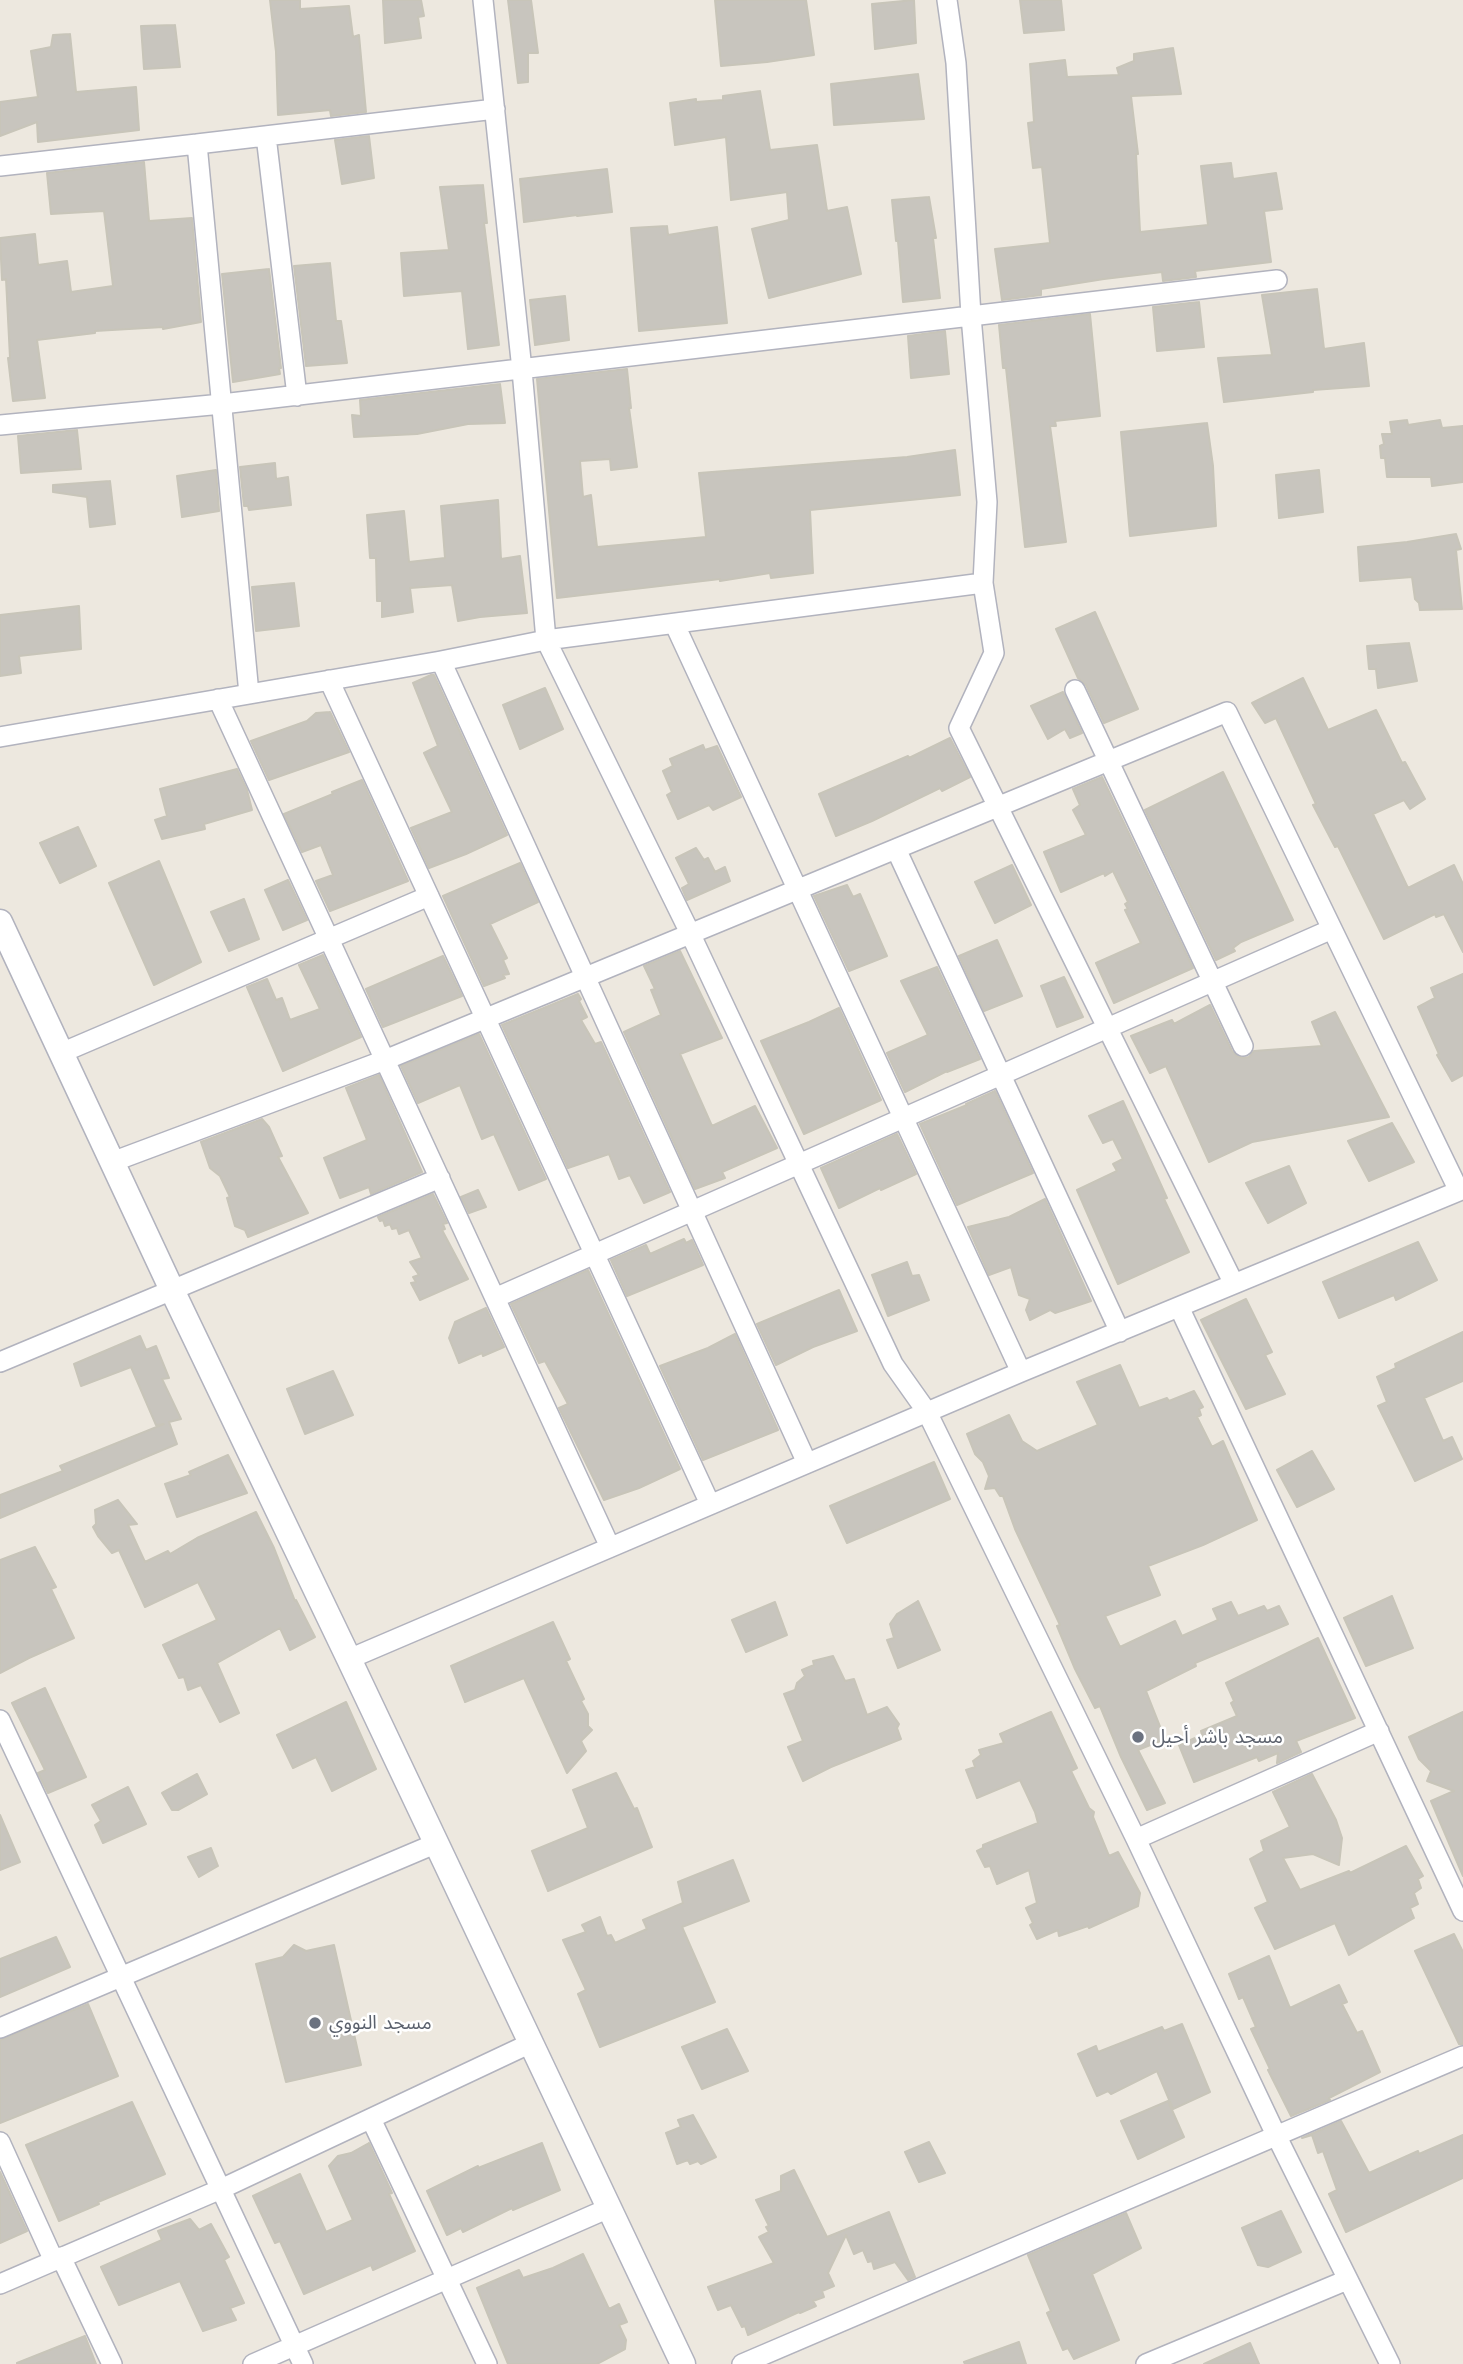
<!DOCTYPE html>
<html>
<head>
<meta charset="utf-8">
<style>
  body { margin:0 }
  canvas { display:block; background:#ede8df }
</style>
</head>
<body>
<canvas width="1463" height="2364"></canvas>
<script>
const context = document.querySelector('canvas').getContext('2d');
context.lineJoin = 'round';
function paint(path, color) { context.fillStyle = color; context.fill(path, 'evenodd'); }
const shape = rows => new Path2D(rows.map(r => 'M' + r).join(''));
function stroke(path, color, width, dash) { context.strokeStyle = color; context.lineWidth = width; context.lineCap = dash ? 'butt' : 'round'; context.setLineDash(dash || []); context.stroke(path); }
function drawText(font, color, halo, rows, align = 'center') {
  context.font = font + ' "Work Sans","Noto Sans Arabic",sans-serif'; context.lineWidth = 5; context.setLineDash([]); context.textBaseline = 'middle'; context.strokeStyle = halo; context.fillStyle = color; for (const [text, x, y, turn = 0] of rows) {
    context.save(); context.translate(x, y); context.rotate((+turn || 0) * Math.PI / 180); context.textAlign = isNaN(turn) ? turn : align; if (halo) context.strokeText(text, 0, 0); context.fillText(text, 0, 0); context.restore();
  }
}
const building = shape([
  [270,0,300,0,300,9,349,6,353,37,359,35,366,112,331,116,330,110,278,115,276,52,270,0],
  [383,0,421,0,424,16,418,17,421,38,385,43,383,0],
  [508,0,531,0,538,53,528,53,528,82,518,83,508,0],
  [715,0,806,0,814,55,767,62,721,66,715,0],
  [914,0,916,43,875,49,872,4,914,0],
  [1020,0,1061,0,1064,30,1024,33,1020,0],
  [175,25,180,67,144,69,141,26,175,25],
  [70,34,76,92,136,87,139,130,38,142,37,122,0,136,0,102,38,97,31,51,51,47,53,35,70,34],
  [1173,48,1181,94,1131,96,1138,154,1136,154,1140,232,1208,225,1201,166,1231,163,1233,179,1276,173,1282,209,1264,211,1271,262,1195,271,1196,277,1163,281,1162,272,1104,279,1041,289,1041,295,1002,300,995,249,1050,243,1042,167,1033,168,1028,123,1034,122,1030,64,1065,60,1067,77,1119,75,1117,68,1134,61,1134,54,1173,48],
  [918,74,924,119,834,125,831,84,918,74],
  [760,91,770,150,817,145,827,211,847,207,861,274,769,298,752,229,789,220,787,192,731,200,726,137,675,145,670,103,696,99,696,102,723,100,723,96,760,91],
  [369,136,374,178,342,184,335,140,369,136],
  [144,162,149,221,192,218,201,322,163,329,163,327,95,331,95,333,37,340,45,398,13,401,8,358,10,358,6,279,2,280,0,238,35,234,38,265,67,261,71,292,113,286,104,211,51,214,47,173,144,162],
  [607,169,612,212,577,216,577,215,524,222,520,179,607,169],
  [483,185,487,223,484,223,499,345,468,349,462,291,404,296,401,253,449,250,440,187,483,185],
  [929,197,936,238,933,238,940,298,903,302,898,241,896,241,892,200,929,197],
  [667,226,668,235,717,227,727,323,639,331,631,228,667,226],
  [330,263,336,321,341,321,347,363,306,366,294,266,330,263],
  [269,269,281,368,279,368,280,374,233,382,222,274,269,269],
  [1317,289,1324,349,1364,343,1369,386,1313,390,1313,392,1224,402,1218,358,1272,355,1262,295,1317,289],
  [565,296,569,340,535,345,530,300,565,296],
  [1199,302,1204,347,1157,351,1153,307,1199,302],
  [1090,314,1100,416,1055,421,1056,426,1050,426,1066,542,1025,547,1006,368,1003,368,999,325,1090,314],
  [945,331,949,374,911,378,908,336,945,331],
  [627,369,631,408,629,408,637,467,611,470,610,459,580,461,583,497,591,495,597,547,706,537,699,473,907,457,955,450,960,495,810,510,813,573,771,578,770,573,720,581,720,579,557,598,537,379,627,369],
  [500,384,505,423,468,424,417,434,354,437,352,415,361,416,360,400,500,384],
  [1407,420,1408,425,1440,420,1442,428,1463,426,1463,482,1432,486,1431,477,1387,477,1385,458,1381,458,1380,446,1384,444,1382,434,1392,434,1390,422,1407,420],
  [1207,423,1213,466,1216,526,1130,536,1121,432,1207,423],
  [77,430,81,469,21,473,18,436,77,430],
  [275,463,276,479,288,477,291,505,249,510,248,506,244,506,240,467,275,463],
  [216,470,219,511,182,517,177,476,216,470],
  [1319,470,1323,512,1279,518,1276,475,1319,470],
  [110,481,115,524,90,527,87,497,53,492,53,485,110,481],
  [498,500,501,559,520,556,527,613,480,617,458,621,452,585,410,588,413,612,382,617,382,601,377,601,376,558,370,558,367,515,404,511,409,562,445,558,441,506,498,500],
  [1456,534,1461,549,1456,550,1462,609,1420,610,1419,603,1415,599,1412,577,1360,581,1358,547,1407,542,1456,534],
  [294,583,299,626,256,631,252,587,294,583],
  [79,606,81,649,19,656,21,673,0,676,0,615,79,606],
  [1095,612,1138,709,1104,723,1086,685,1078,678,1056,629,1095,612],
  [1409,643,1417,681,1378,688,1376,669,1369,669,1367,646,1409,643],
  [431,675,434,675,507,835,466,854,429,868,411,828,452,812,424,753,438,746,413,683,431,675],
  [1303,678,1328,730,1376,710,1402,763,1405,762,1425,799,1410,809,1404,800,1373,814,1408,888,1454,865,1463,884,1463,952,1444,914,1436,917,1435,914,1384,939,1338,846,1335,847,1313,805,1316,804,1276,718,1265,723,1252,703,1303,678],
  [545,688,563,729,520,749,503,705,545,688],
  [1063,692,1082,733,1070,738,1065,729,1048,739,1031,706,1063,692],
  [330,712,349,752,269,780,251,741,307,721,316,713,330,712],
  [950,738,970,777,942,791,940,788,872,821,836,836,819,794,908,756,909,758,950,738],
  [703,745,705,750,717,746,741,797,713,810,709,805,678,819,667,795,672,792,663,771,673,766,670,759,703,745],
  [237,769,247,790,252,810,204,824,205,829,162,839,155,820,167,816,160,789,237,769],
  [1223,772,1293,920,1241,942,1233,948,1235,951,1216,960,1145,810,1223,772],
  [1102,777,1193,968,1114,1003,1096,963,1141,943,1125,910,1128,909,1125,904,1128,902,1113,871,1105,876,1104,873,1061,892,1044,852,1086,835,1073,810,1080,805,1073,789,1102,777],
  [362,780,408,881,330,911,316,881,333,875,321,845,302,852,284,814,333,794,332,792,362,780],
  [78,827,96,866,60,883,40,843,78,827],
  [696,848,704,860,708,858,715,872,725,867,730,881,687,900,682,888,689,884,676,858,696,848],
  [159,861,201,962,154,985,109,883,159,861],
  [520,863,538,902,490,924,507,958,503,960,509,974,503,975,505,978,484,986,443,896,520,863],
  [1012,865,1031,905,995,923,975,882,1012,865],
  [288,880,307,920,283,930,265,890,288,880],
  [847,885,853,897,860,894,887,956,849,971,814,896,847,885],
  [244,899,259,939,229,951,211,912,244,899],
  [997,940,1022,996,984,1011,959,956,997,940],
  [680,951,722,1038,680,1054,712,1126,755,1106,777,1148,722,1172,725,1178,695,1189,624,1032,661,1015,651,990,655,989,644,966,680,951],
  [323,955,361,1037,283,1071,247,987,267,979,276,1000,282,998,290,1020,320,1009,299,965,323,955],
  [443,956,462,996,383,1027,366,989,443,956],
  [937,967,980,1059,947,1072,947,1071,905,1092,887,1053,928,1035,901,981,937,967],
  [1463,974,1463,1075,1452,1081,1437,1055,1439,1054,1418,1007,1435,998,1431,988,1463,974],
  [1064,977,1083,1017,1057,1027,1041,986,1064,977],
  [578,994,581,999,579,1001,587,1017,581,1020,595,1044,601,1042,670,1192,644,1203,630,1175,619,1179,609,1154,568,1168,502,1025,578,994],
  [1210,1005,1232,1051,1237,1056,1243,1058,1249,1057,1254,1051,1322,1046,1312,1022,1335,1012,1389,1117,1252,1142,1209,1162,1166,1066,1150,1073,1131,1036,1172,1020,1174,1024,1210,1005],
  [839,1008,881,1100,804,1134,761,1041,809,1022,839,1008],
  [479,1034,546,1179,519,1190,494,1134,482,1139,460,1085,418,1103,401,1066,479,1034],
  [379,1075,422,1172,371,1194,369,1187,340,1198,324,1158,367,1140,346,1088,379,1075],
  [995,1091,1033,1173,957,1205,920,1124,967,1105,966,1104,995,1091],
  [1123,1101,1167,1198,1164,1199,1189,1252,1118,1284,1077,1190,1117,1171,1113,1164,1123,1159,1113,1139,1103,1143,1089,1116,1123,1101],
  [262,1119,269,1127,282,1156,278,1157,308,1213,248,1237,245,1230,235,1226,227,1198,230,1197,220,1176,210,1168,201,1142,262,1119],
  [1392,1123,1414,1162,1369,1181,1348,1141,1392,1123],
  [897,1134,916,1174,881,1190,880,1188,839,1208,821,1168,897,1134],
  [1289,1166,1306,1203,1268,1223,1246,1183,1289,1166],
  [478,1190,486,1207,469,1213,461,1197,478,1190],
  [433,1194,447,1223,443,1224,445,1229,442,1230,468,1279,420,1300,411,1283,416,1282,413,1277,419,1275,410,1262,422,1258,409,1230,399,1234,397,1228,392,1229,390,1224,385,1226,383,1220,380,1221,378,1217,433,1194],
  [1045,1199,1091,1301,1055,1313,1050,1310,1030,1320,1026,1310,1030,1299,1019,1295,1011,1267,989,1275,968,1227,1009,1217,1045,1199],
  [684,1239,686,1243,692,1240,703,1265,627,1296,611,1260,646,1245,650,1254,684,1239],
  [1418,1242,1437,1280,1396,1300,1394,1295,1339,1318,1323,1282,1418,1242],
  [907,1262,912,1276,919,1275,929,1300,888,1316,872,1275,907,1262],
  [588,1270,680,1469,639,1488,604,1500,559,1408,568,1404,545,1361,539,1363,511,1304,588,1270],
  [839,1290,857,1331,813,1347,776,1365,757,1324,839,1290],
  [1246,1299,1272,1352,1265,1355,1285,1394,1246,1409,1201,1320,1246,1299],
  [486,1308,504,1347,483,1356,482,1353,459,1363,449,1338,455,1322,486,1308],
  [1463,1332,1463,1381,1424,1398,1443,1441,1452,1437,1462,1459,1415,1481,1378,1406,1387,1402,1377,1377,1396,1368,1395,1364,1463,1332],
  [735,1334,778,1430,703,1460,660,1366,708,1348,735,1334],
  [140,1336,146,1350,156,1346,169,1378,162,1379,181,1419,169,1422,177,1444,0,1518,0,1495,63,1471,60,1466,164,1424,156,1425,131,1367,81,1386,74,1364,140,1336],
  [1120,1365,1139,1408,1167,1398,1169,1401,1194,1391,1203,1407,1199,1409,1201,1415,1197,1417,1212,1447,1223,1441,1257,1520,1203,1545,1148,1566,1160,1595,1105,1616,1120,1647,1175,1621,1182,1636,1218,1620,1213,1609,1231,1602,1238,1616,1264,1606,1267,1611,1279,1606,1288,1624,1195,1663,1196,1666,1146,1691,1165,1739,1138,1750,1165,1803,1147,1810,1121,1757,1100,1706,1095,1708,1075,1669,1057,1626,1060,1625,1015,1529,1003,1496,1000,1496,995,1488,985,1489,989,1476,983,1462,975,1454,967,1434,1009,1415,1022,1441,1037,1451,1098,1425,1077,1382,1120,1365],
  [333,1371,353,1415,305,1434,287,1389,333,1371],
  [1312,1451,1334,1489,1297,1507,1277,1470,1312,1451],
  [228,1455,247,1493,177,1517,165,1484,191,1475,189,1472,228,1455],
  [934,1462,950,1499,847,1543,830,1506,934,1462],
  [118,1500,137,1524,128,1525,145,1562,168,1551,170,1554,197,1538,256,1512,274,1548,295,1601,296,1600,315,1637,290,1650,280,1628,217,1663,239,1713,220,1722,201,1685,188,1690,184,1677,179,1678,163,1645,217,1620,198,1582,145,1607,119,1550,112,1553,98,1536,93,1527,96,1524,95,1510,118,1500],
  [35,1547,56,1587,51,1589,74,1638,29,1658,0,1673,0,1560,35,1547],
  [1392,1596,1413,1648,1366,1666,1344,1618,1392,1596],
  [918,1601,940,1650,898,1668,887,1640,894,1638,890,1624,897,1614,918,1601],
  [775,1602,787,1635,746,1652,732,1620,775,1602],
  [553,1622,570,1659,566,1661,584,1699,581,1701,588,1714,588,1726,592,1730,581,1741,586,1751,567,1773,524,1678,465,1702,451,1666,553,1622],
  [1318,1638,1355,1718,1296,1741,1301,1752,1277,1763,1278,1753,1259,1761,1257,1757,1194,1782,1179,1745,1202,1735,1201,1731,1237,1716,1231,1703,1234,1701,1226,1683,1318,1638],
  [833,1656,845,1681,854,1679,867,1715,887,1707,899,1724,897,1728,901,1739,831,1767,803,1781,788,1747,803,1741,784,1694,795,1690,797,1683,805,1676,802,1670,814,1665,813,1661,833,1656],
  [45,1688,86,1777,48,1793,38,1773,45,1770,12,1703,45,1688],
  [346,1702,376,1769,332,1791,316,1757,293,1768,277,1735,346,1702],
  [1051,1712,1077,1768,1071,1771,1089,1808,1094,1812,1093,1817,1109,1856,1118,1852,1140,1893,1138,1906,1089,1928,1088,1926,1059,1936,1058,1930,1037,1939,1030,1925,1033,1923,1026,1908,1037,1903,1029,1870,997,1884,990,1866,985,1867,977,1851,983,1848,983,1845,1038,1823,1035,1812,1020,1780,977,1798,966,1770,975,1767,973,1761,981,1755,979,1750,1004,1743,1000,1734,1051,1712],
  [1463,1712,1463,1876,1431,1801,1454,1791,1427,1781,1431,1771,1419,1759,1409,1737,1463,1712],
  [616,1773,634,1809,637,1808,652,1847,548,1891,532,1851,588,1828,573,1790,616,1773],
  [197,1774,207,1794,178,1810,172,1810,162,1793,197,1774],
  [1312,1774,1336,1820,1342,1838,1339,1865,1313,1854,1283,1858,1300,1890,1349,1871,1350,1873,1406,1846,1423,1876,1418,1879,1421,1888,1414,1893,1418,1904,1410,1908,1414,1918,1349,1955,1335,1923,1275,1949,1255,1908,1268,1902,1250,1859,1264,1851,1261,1841,1290,1827,1273,1792,1312,1774],
  [128,1787,146,1824,103,1843,95,1825,101,1821,92,1805,128,1787],
  [0,1815,20,1862,0,1870,0,1815],
  [211,1848,218,1866,199,1877,188,1857,211,1848],
  [733,1860,749,1901,682,1927,715,2002,600,2047,578,1994,586,1990,563,1940,586,1932,582,1925,600,1917,607,1936,611,1935,615,1943,647,1929,643,1920,683,1903,678,1882,733,1860],
  [1454,1934,1463,1952,1463,2044,1459,2044,1415,1951,1454,1934],
  [56,1937,70,1967,0,1997,0,1959,56,1937],
  [294,1945,306,1951,334,1945,361,2065,286,2082,256,1964,283,1957,294,1945],
  [1269,1956,1290,2008,1339,1985,1347,2002,1342,2004,1357,2033,1362,2031,1380,2072,1329,2098,1330,2100,1291,2116,1268,2070,1270,2069,1251,2029,1256,2027,1243,1997,1239,1999,1229,1974,1269,1956],
  [88,2004,118,2076,0,2123,0,2040,88,2004],
  [1182,2024,1210,2092,1173,2109,1157,2071,1111,2094,1108,2091,1097,2096,1078,2054,1096,2046,1098,2052,1162,2027,1164,2031,1182,2024],
  [727,2029,748,2071,702,2089,682,2047,727,2029],
  [1168,2101,1184,2137,1138,2159,1121,2121,1168,2101],
  [132,2102,165,2174,98,2202,99,2204,59,2221,26,2145,132,2102],
  [693,2115,716,2157,701,2164,698,2161,690,2164,688,2160,677,2164,666,2133,681,2127,678,2120,693,2115],
  [1341,2121,1369,2173,1418,2151,1419,2154,1463,2135,1463,2178,1346,2232,1329,2194,1337,2190,1323,2151,1318,2153,1312,2135,1302,2138,1341,2121],
  [929,2142,945,2173,919,2182,905,2152,929,2142],
  [369,2143,392,2193,389,2194,415,2251,373,2270,371,2265,304,2294,280,2241,275,2243,253,2196,300,2174,326,2232,353,2220,329,2166,338,2156,351,2153,369,2143],
  [542,2143,560,2190,513,2210,512,2208,463,2232,461,2228,447,2235,427,2191,478,2166,478,2168,542,2143],
  [794,2170,827,2237,889,2212,915,2277,908,2280,895,2262,874,2269,872,2261,868,2262,863,2250,854,2254,846,2235,828,2273,834,2286,822,2291,824,2297,813,2301,816,2306,800,2313,799,2312,748,2335,745,2326,742,2327,731,2305,718,2310,708,2287,774,2263,759,2237,769,2232,766,2227,769,2226,756,2200,781,2191,781,2176,794,2170],
  [0,2172,27,2231,0,2243,0,2172],
  [1281,2211,1301,2252,1268,2267,1258,2265,1242,2228,1281,2211],
  [1126,2213,1141,2248,1092,2274,1119,2340,1074,2359,1068,2348,1063,2350,1047,2313,1051,2311,1028,2255,1126,2213],
  [190,2219,199,2230,211,2224,229,2257,224,2260,244,2303,230,2308,236,2320,203,2331,180,2281,119,2305,101,2267,162,2240,158,2231,190,2219],
  [583,2254,609,2309,619,2304,627,2322,619,2325,626,2340,625,2349,597,2364,508,2364,477,2288,519,2270,523,2278,553,2268,583,2254],
  [85,2336,96,2364,17,2364,17,2363,85,2336],
  [1019,2342,1026,2364,965,2364,964,2362,1019,2342],
  [1250,2343,1259,2364,1204,2364,1250,2343]
]);
paint(building, '#c8c5be');
stroke(building, '#c8c5b9', 2);
const minor = shape([
  [483,0,522,370,546,640,690,933,893,1364,927,1412,1136,1839,1276,2135,1390,2364],
  [947,0,956,63,971,316,987,502,983,583,994,653,959,728,1234,1284],
  [266,136,297,396],
  [197,144,495,109],
  [0,166,197,144,249,694],
  [0,425,222,404,1277,280],
  [675,625,1021,1372],
  [441,661,807,1463],
  [329,680,710,1504],
  [1075,690,1243,1046],
  [218,699,610,1547],
  [0,737,441,661,546,640,983,583],
  [896,849,1120,1332],
  [61,1053,429,896],
  [112,1162,385,1060,1227,712,1459,1191,1021,1372,349,1659],
  [495,1298,1332,929],
  [1179,1307,1463,1911],
  [0,1362,440,1178],
  [0,1720,303,2364],
  [1136,1839,1379,1731],
  [0,2028,437,1843],
  [371,2119,487,2364],
  [0,2142,54,2261],
  [61,2257,112,2364],
  [0,2284,221,2189,531,2043],
  [253,2364,609,2208],
  [742,2364,1463,2056],
  [1146,2364,1347,2280]
]);
const tertiary = shape([
  [0,922,172,1290,349,1659,683,2364]
]);
stroke(minor, '#b2b3be', 22);
stroke(tertiary, '#b2b3be', 27);
stroke(minor, '#fff', 19);
stroke(tertiary, '#fff', 24);
for (const [x, y, r, color] of [
  [1138,1737,7,"#6b7280"],
  [315,2023,7,"#6b7280"]
]) { const dot = new Path2D(); dot.arc(x, y, r, 0, 2 * Math.PI); context.fillStyle = color; context.fill(dot); stroke(dot, '#fff', 2.5); }
drawText('19px', '#5b616d', '#fff', [
  ["مسجد باشر أحيل",1152,1737],
  ["مسجد النووي",329,2023]
], 'left');
</script>
</body>
</html>
